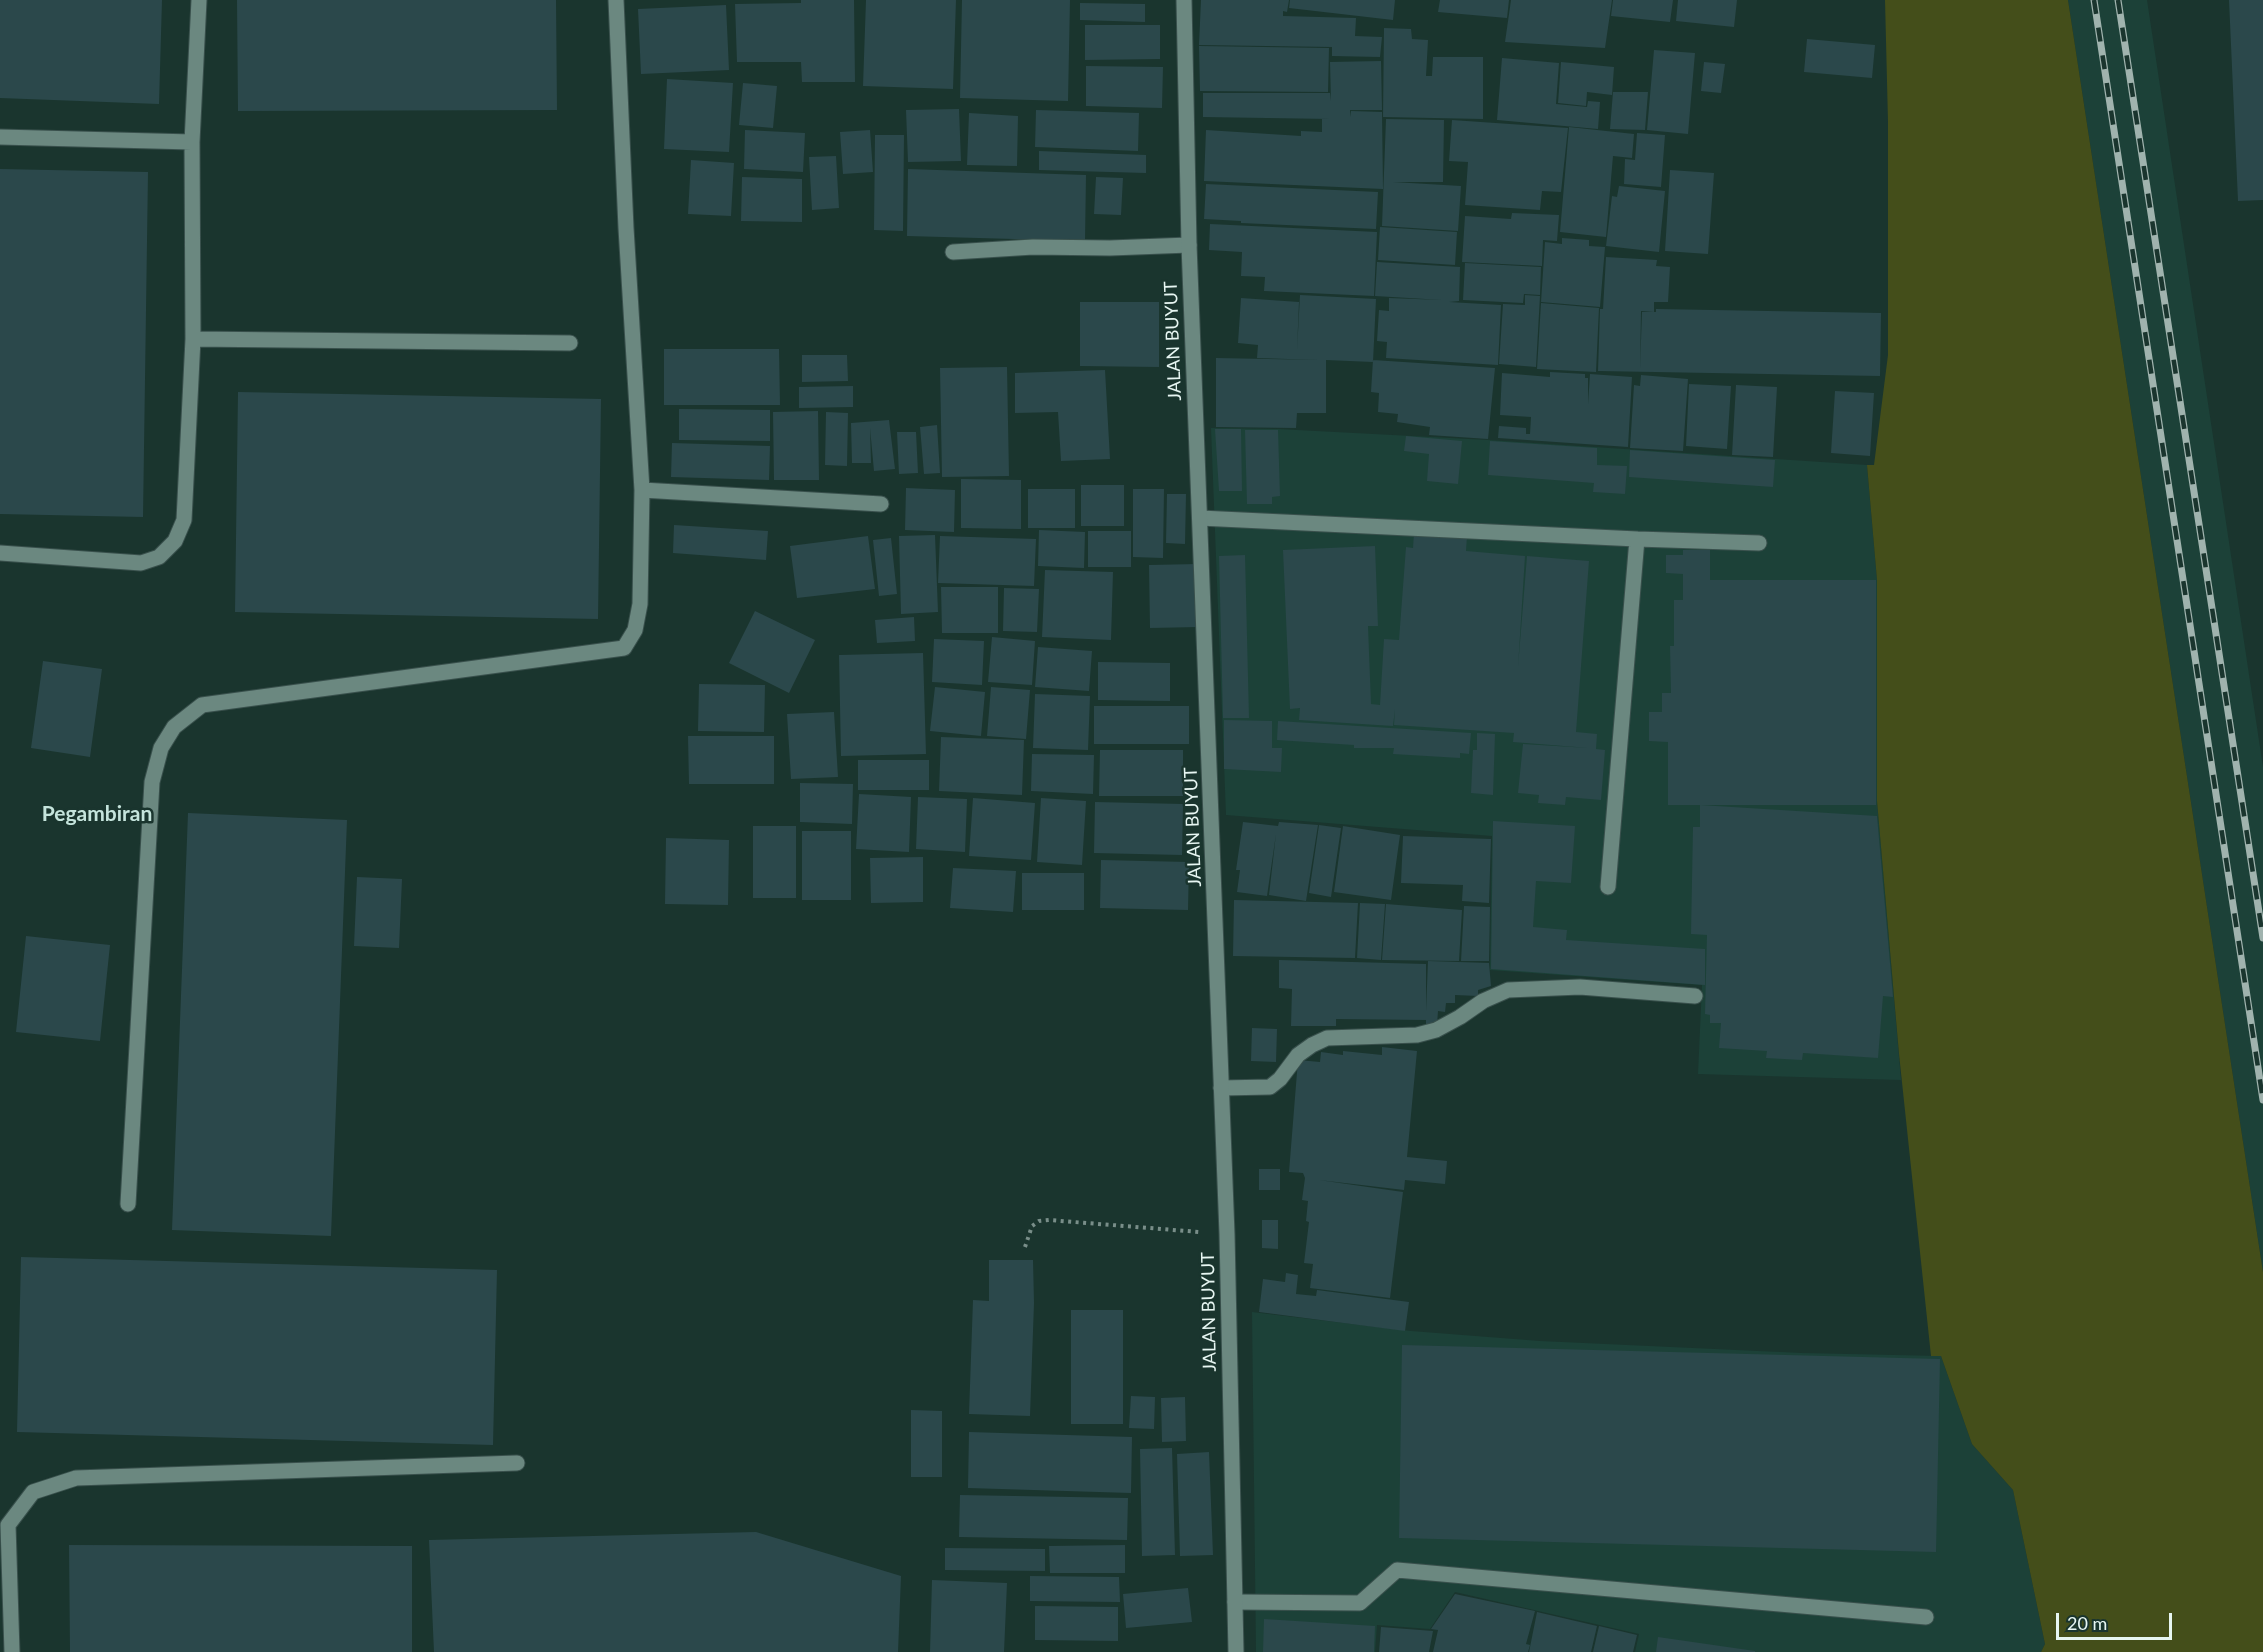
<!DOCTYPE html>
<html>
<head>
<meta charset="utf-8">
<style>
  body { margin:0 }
  #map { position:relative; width:2263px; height:1652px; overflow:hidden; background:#1a352e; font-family:Lato,sans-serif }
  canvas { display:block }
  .scale { position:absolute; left:2056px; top:1613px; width:116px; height:27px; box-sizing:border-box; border:3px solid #e7f6f2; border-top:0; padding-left:8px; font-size:18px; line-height:21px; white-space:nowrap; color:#e7f6f2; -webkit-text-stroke:4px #1a352e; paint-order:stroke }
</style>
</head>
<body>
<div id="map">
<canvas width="2263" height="1652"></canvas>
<div class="scale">20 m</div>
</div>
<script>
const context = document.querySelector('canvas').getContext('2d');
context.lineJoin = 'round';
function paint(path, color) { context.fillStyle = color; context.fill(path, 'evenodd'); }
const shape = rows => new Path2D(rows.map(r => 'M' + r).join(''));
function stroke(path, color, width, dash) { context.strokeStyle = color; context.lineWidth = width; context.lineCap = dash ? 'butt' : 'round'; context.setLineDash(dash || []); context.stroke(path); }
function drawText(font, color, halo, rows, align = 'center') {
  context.font = font + ' Lato,sans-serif'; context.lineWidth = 5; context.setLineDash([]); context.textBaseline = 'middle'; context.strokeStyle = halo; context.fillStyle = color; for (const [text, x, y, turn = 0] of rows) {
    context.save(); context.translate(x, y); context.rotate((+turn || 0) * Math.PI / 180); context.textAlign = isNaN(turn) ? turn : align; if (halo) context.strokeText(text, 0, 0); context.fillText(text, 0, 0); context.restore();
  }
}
paint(shape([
  [2068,0,2147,0,2263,767,2263,1272],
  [1211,428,1278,429,1488,440,1867,465,1877,580,1877,801,1901,1080,1698,1074,1702,985,1490,970,1492,836,1226,815],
  [1252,1312,1411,1331,1540,1341,1802,1353,1941,1356,1972,1444,2013,1490,2045,1644,2041,1652,1635,1652,1639,1634,1455,1592,1430,1629,1377,1625,1375,1652,1256,1652]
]), '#1c4138');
paint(shape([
  [1885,0,2068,0,2263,1272,2263,1652,2041,1652,2045,1644,2013,1490,1972,1444,1941,1356,1931,1356,1899,1054,1877,801,1877,580,1867,465,1874,465,1888,355,1888,122]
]), '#444e1a');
paint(shape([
  [0,0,162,0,159,104,0,98],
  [237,0,556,0,557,110,238,111],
  [801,0,854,0,855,82,802,82,801,62,737,62,735,4,801,3],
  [866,0,956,0,953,89,863,86],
  [962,0,1070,0,1068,101,960,98],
  [1201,0,1289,0,1287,12,1283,11,1283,16,1356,18,1355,36,1382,37,1380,57,1332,56,1332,47,1199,45],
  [1290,0,1395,0,1393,20,1289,8],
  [1440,0,1509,0,1507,18,1438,12],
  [1511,0,1612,0,1605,48,1505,42],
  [1613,0,1673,0,1670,22,1611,16],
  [1678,0,1737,0,1734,27,1676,21],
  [2229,0,2263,0,2263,200,2238,201],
  [1080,3,1145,4,1145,22,1080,20],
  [726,5,729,70,641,74,638,9],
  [1085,25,1160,25,1160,59,1085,60],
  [1384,28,1411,29,1412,39,1428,40,1426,76,1432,76,1433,57,1483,57,1483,119,1383,117],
  [1807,39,1875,45,1872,78,1804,72],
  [1199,46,1329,48,1328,92,1200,91],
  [1654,50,1695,53,1688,134,1647,130],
  [1502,58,1559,63,1556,104,1587,107,1588,101,1600,102,1598,129,1497,120],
  [1381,61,1382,110,1350,110,1350,117,1351,111,1382,112,1383,189,1204,181,1206,130,1301,136,1301,131,1322,132,1322,119,1331,119,1203,117,1203,93,1330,93,1331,101,1330,62],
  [1561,62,1614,67,1612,95,1587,92,1586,106,1558,103],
  [1704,62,1725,64,1721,93,1701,91],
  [1086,66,1163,67,1162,108,1086,106],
  [667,79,733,83,729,152,664,149],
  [743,83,777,86,773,128,739,125],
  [1613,92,1648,92,1645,130,1610,129],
  [959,109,961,161,908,162,906,110],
  [1036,110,1139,113,1138,151,1035,147],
  [969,113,1018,116,1017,166,967,165],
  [1386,119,1444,120,1443,182,1393,182,1461,186,1458,231,1382,226],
  [1452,120,1568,128,1561,192,1542,191,1540,210,1465,205,1468,162,1449,161],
  [1569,127,1634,134,1632,158,1613,156,1606,237,1560,232],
  [745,130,805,133,803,172,744,169],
  [870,130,873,172,843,174,840,132],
  [1637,133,1665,135,1661,187,1624,184,1625,159,1635,160],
  [875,135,904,135,903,231,874,230],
  [1039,151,1146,155,1146,173,1039,170],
  [836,156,839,208,812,210,809,157],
  [691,160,734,163,731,216,688,214],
  [0,169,148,172,143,517,0,514],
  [908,169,1086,175,1085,241,907,236],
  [1670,170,1714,173,1708,254,1665,251],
  [742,177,802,179,802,222,741,221],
  [1096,177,1123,178,1121,215,1094,214],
  [1206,184,1378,192,1376,229,1241,223,1241,221,1204,219],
  [1619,186,1665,191,1659,252,1606,246,1612,196,1617,197],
  [1512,213,1559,215,1557,241,1543,240,1542,266,1462,262,1465,216,1511,219],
  [1210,224,1377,232,1374,296,1264,291,1265,277,1241,276,1242,252,1209,250],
  [1380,227,1457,232,1455,265,1378,260],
  [1562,238,1589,240,1589,246,1605,247,1600,307,1541,302,1545,242,1562,244],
  [1606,257,1657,260,1656,266,1670,267,1668,302,1654,302,1654,312,1641,311,1640,369,1642,312,1656,312,1656,309,1881,313,1880,376,1598,371,1600,309,1603,309],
  [1377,262,1460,267,1459,301,1449,302,1501,305,1498,365,1386,358,1387,342,1377,341,1379,310,1389,311,1389,298,1442,300,1375,296],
  [1465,263,1541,267,1540,295,1524,294,1523,303,1463,300],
  [1300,295,1376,299,1373,362,1326,360,1326,413,1297,413,1296,428,1216,427,1216,358,1319,360,1257,358,1258,345,1238,343,1241,298,1299,302,1297,351],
  [1525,295,1540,296,1536,367,1499,364,1503,304,1525,305],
  [1080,302,1159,302,1159,367,1080,366],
  [1541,303,1599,308,1596,372,1537,369],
  [664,349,779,349,780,405,664,405],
  [802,355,847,355,848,381,802,382],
  [1373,360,1495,368,1488,439,1429,435,1430,427,1397,422,1398,414,1378,412,1379,393,1371,392],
  [1007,367,1009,476,942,477,940,368],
  [1105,370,1110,459,1061,461,1058,412,1015,413,1015,373],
  [1550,372,1585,374,1585,378,1588,378,1588,404,1590,374,1632,377,1628,447,1498,438,1499,426,1526,428,1526,434,1530,434,1531,417,1500,415,1502,373,1550,377],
  [1641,375,1688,379,1683,451,1630,448,1634,385,1640,386],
  [1689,384,1731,386,1727,449,1686,446],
  [1736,385,1777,387,1773,457,1732,455],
  [853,386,853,407,799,408,799,387],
  [1835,391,1874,393,1870,456,1831,453],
  [238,392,601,399,598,619,235,612],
  [679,409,770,410,770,441,679,440],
  [818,411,819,480,774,480,773,412],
  [826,412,848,413,847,466,825,465],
  [889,420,895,469,874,471,870,428,871,463,852,463,851,423],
  [937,425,940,473,924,474,920,427],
  [1215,429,1241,429,1242,491,1219,491],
  [1245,430,1278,430,1280,496,1272,497,1272,504,1247,504],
  [897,432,916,432,918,473,899,474],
  [1406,436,1462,441,1458,484,1427,481,1429,454,1404,451],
  [1490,441,1597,448,1597,465,1627,466,1625,494,1593,492,1594,483,1488,475],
  [672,443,770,446,769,480,671,477],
  [1630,450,1775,460,1773,487,1629,477],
  [961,479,1021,480,1021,529,961,528],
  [1081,485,1124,485,1124,526,1081,526],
  [906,488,955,490,954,532,905,530],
  [1028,489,1075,489,1075,528,1028,528],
  [1133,489,1164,489,1163,558,1133,557],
  [1167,494,1186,494,1185,544,1166,543],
  [674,525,768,531,766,560,673,553],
  [1039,530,1085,532,1084,568,1038,566],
  [1088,531,1131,531,1131,567,1088,567],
  [1414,533,1467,536,1466,551,1525,556,1518,667,1527,556,1589,561,1576,732,1597,734,1596,749,1605,750,1601,800,1566,797,1565,805,1538,803,1539,795,1518,793,1523,744,1589,748,1513,742,1514,733,1394,725,1395,709,1393,726,1299,720,1300,708,1290,709,1283,550,1375,546,1378,626,1368,626,1371,704,1380,705,1384,639,1399,640,1406,547,1413,548],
  [935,535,938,612,901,614,899,536],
  [868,536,875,589,797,598,790,546],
  [940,536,1036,539,1034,586,938,583],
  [891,538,897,594,879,596,873,540],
  [1683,550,1710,550,1710,580,1876,580,1876,805,1668,805,1668,742,1649,741,1649,712,1662,712,1662,693,1671,693,1670,646,1674,646,1674,600,1683,600,1683,574,1666,573,1666,555,1683,555],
  [1245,555,1249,718,1223,718,1219,556],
  [1198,564,1199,627,1150,628,1149,565],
  [1045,570,1113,572,1111,640,1042,637],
  [941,587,998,587,998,633,942,633],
  [1004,588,1039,589,1037,632,1003,631],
  [755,611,815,640,789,693,729,663],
  [914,617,915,641,877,643,875,620],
  [992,637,1035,641,1032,685,988,682],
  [934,639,984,641,982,685,932,682],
  [1038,647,1092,651,1089,691,1035,687],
  [923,653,926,754,841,756,839,655],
  [43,661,102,669,90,757,31,748],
  [1098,662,1170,663,1170,701,1098,700],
  [699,684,765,685,764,732,698,731],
  [935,687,985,692,981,736,930,731],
  [991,687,1030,690,1026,739,987,736],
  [1035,694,1090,696,1088,750,1033,748],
  [1094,706,1189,706,1189,744,1094,744],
  [834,712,838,777,791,779,787,714],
  [1224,720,1272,721,1272,748,1282,748,1281,772,1224,769],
  [1278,721,1471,733,1469,754,1460,753,1460,758,1393,754,1394,748,1354,748,1354,745,1277,740],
  [1477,733,1495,734,1493,795,1471,793,1473,750,1477,750],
  [688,736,774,736,774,784,689,784],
  [941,737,1024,740,1022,795,939,791],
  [1100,750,1183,750,1183,796,1099,796],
  [1032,754,1094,755,1093,794,1031,791],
  [858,760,929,760,929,790,858,790],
  [800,783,853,784,852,824,800,822],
  [859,794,911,797,909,852,856,849],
  [918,797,967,799,965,852,916,849],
  [973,798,1035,803,1031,860,969,856],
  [1041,798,1086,801,1082,865,1037,862],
  [1095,802,1183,804,1182,855,1094,853],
  [1700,805,1877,816,1893,997,1883,996,1878,1058,1803,1053,1802,1060,1766,1058,1767,1051,1719,1048,1721,1023,1710,1023,1710,1015,1705,1014,1707,935,1691,934,1693,827,1700,827],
  [188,813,347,820,331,1236,172,1230],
  [1493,821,1575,826,1571,883,1536,881,1533,927,1567,930,1566,940,1705,949,1705,985,1491,969],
  [1243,822,1278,826,1279,822,1318,825,1306,901,1269,895,1276,834,1267,896,1237,892,1240,870,1236,870],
  [1319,825,1341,828,1331,897,1309,893],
  [753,826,796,826,796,898,753,898],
  [1343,826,1400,835,1391,900,1334,892],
  [802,831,851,831,851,900,802,900],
  [1403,836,1491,839,1489,903,1462,901,1463,885,1401,883],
  [666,838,729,840,728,905,665,904],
  [923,857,923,902,871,903,870,858],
  [1101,860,1189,862,1188,910,1100,908],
  [953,868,1016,871,1013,912,950,908],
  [1022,873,1084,873,1084,910,1022,910],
  [357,877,402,879,399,948,354,946],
  [1234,900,1358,903,1355,958,1233,956],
  [1360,903,1385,904,1381,960,1357,958],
  [1386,904,1462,910,1459,961,1382,960],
  [1464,906,1490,907,1489,961,1461,961],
  [26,936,110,945,100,1041,16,1032],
  [1279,960,1426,964,1426,1011,1428,961,1489,963,1491,986,1478,990,1478,996,1455,995,1455,1003,1446,1003,1445,1012,1438,1011,1437,1025,1426,1025,1426,1020,1336,1019,1336,1026,1291,1026,1292,989,1279,988],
  [1252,1028,1277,1029,1276,1062,1251,1061],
  [1382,1047,1417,1051,1407,1157,1447,1161,1445,1184,1405,1180,1404,1190,1319,1180,1403,1192,1390,1298,1310,1288,1313,1264,1304,1263,1309,1222,1306,1221,1308,1201,1302,1200,1305,1178,1303,1173,1289,1172,1298,1060,1320,1062,1321,1052,1343,1055,1343,1051,1382,1055],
  [1259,1169,1280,1169,1280,1190,1259,1190],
  [1262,1220,1278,1220,1278,1249,1262,1248],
  [21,1257,497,1270,493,1445,17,1432],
  [989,1260,1033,1260,1034,1303,1030,1416,969,1414,973,1300,989,1301],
  [1286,1273,1298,1275,1296,1294,1316,1296,1317,1290,1409,1302,1405,1331,1259,1312,1263,1279,1285,1282],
  [1071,1310,1123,1310,1123,1424,1071,1424],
  [1402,1345,1940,1359,1936,1552,1399,1538],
  [1131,1396,1155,1397,1154,1429,1129,1428],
  [1185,1397,1186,1441,1162,1442,1161,1398],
  [911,1410,942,1411,942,1477,911,1477],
  [969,1432,1132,1437,1131,1493,968,1488],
  [1172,1448,1175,1555,1142,1556,1140,1449],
  [1209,1452,1213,1555,1180,1556,1177,1454],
  [960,1495,1128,1498,1127,1540,959,1537],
  [756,1532,901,1576,898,1652,434,1652,429,1540],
  [69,1545,412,1546,412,1652,70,1652],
  [1125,1545,1125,1573,1050,1573,1049,1546],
  [945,1548,1045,1549,1045,1571,945,1570],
  [1030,1576,1119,1577,1120,1602,1030,1601],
  [932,1580,1007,1583,1004,1652,930,1652],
  [1188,1588,1192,1622,1126,1628,1123,1594],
  [1455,1594,1535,1611,1526,1644,1530,1645,1528,1652,1433,1652,1438,1630,1431,1629],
  [1035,1606,1118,1607,1118,1641,1035,1640],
  [1537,1612,1597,1626,1591,1652,1529,1652],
  [1264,1619,1375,1626,1374,1652,1263,1652],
  [1599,1626,1637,1635,1633,1652,1593,1652],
  [1381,1627,1433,1631,1429,1652,1379,1652],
  [1658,1637,1755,1651,1755,1652,1656,1652]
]), '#2b484b');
const service = shape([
  [0,137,192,142],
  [953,252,1033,247,1110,248,1189,245],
  [193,339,570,343],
  [1200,518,1637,539,1759,543],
  [0,553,141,563,159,557,175,541,184,520,193,339,192,142,199,0],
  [1608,887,1637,539],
  [1221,1088,1270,1087,1280,1079,1298,1055,1312,1045,1327,1038,1417,1035,1436,1030,1460,1017,1483,1001,1508,990,1580,987,1695,996],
  [1235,1602,1360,1603,1397,1570,1926,1617],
  [12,1652,8,1525,33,1492,76,1478,517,1463]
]);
const minor = shape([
  [642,490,881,504],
  [128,1204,152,782,161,748,174,727,202,705,624,648,635,630,640,604,642,490,626,228,616,0]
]);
const tertiary = shape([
  [1184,0,1189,245,1227,1234,1236,1652]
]);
stroke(service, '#39504c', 17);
stroke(minor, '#39504c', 17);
stroke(tertiary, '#39504c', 17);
stroke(shape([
  [1025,1247,1032,1226,1039,1221,1049,1220,1199,1232]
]), '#798e89', 4, [3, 4.5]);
stroke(service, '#6b8880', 15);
stroke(minor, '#6b8880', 15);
stroke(tertiary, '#6b8880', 15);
const rail = shape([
  [2094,0,2263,1100],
  [2118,0,2263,938]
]);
stroke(rail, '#a0b3ae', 7);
stroke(rail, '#1a352e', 4.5, [14]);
drawText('18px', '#e7f6f2', '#1a352e', [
  ["JALAN BUYUT",1173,341,-92],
  ["JALAN BUYUT",1193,827,-92],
  ["JALAN BUYUT",1209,1312,-91]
]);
drawText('bold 21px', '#c5e4dc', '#1a352e', [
  ["Pegambiran",97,814]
]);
</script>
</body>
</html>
